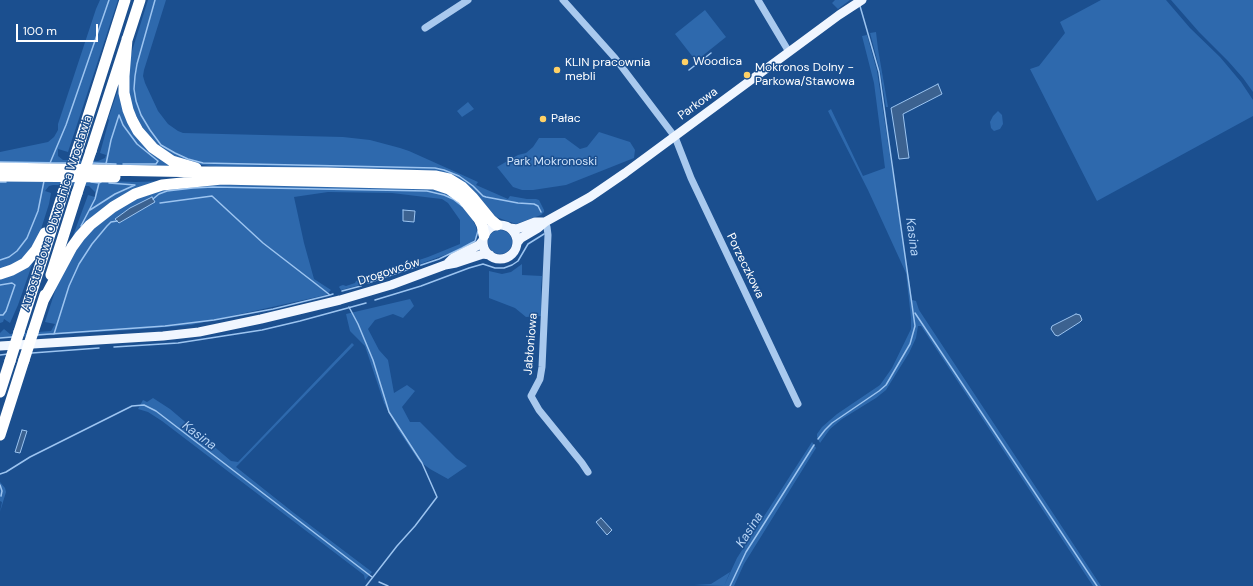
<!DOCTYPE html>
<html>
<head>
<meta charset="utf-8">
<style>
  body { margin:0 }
  #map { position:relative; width:1253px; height:586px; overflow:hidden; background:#1b4f8f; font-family:"DM Sans",sans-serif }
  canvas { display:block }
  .scale { position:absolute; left:16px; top:24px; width:82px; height:18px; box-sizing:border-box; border:2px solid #fff; border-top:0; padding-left:5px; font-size:12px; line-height:14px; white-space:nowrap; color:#fff; -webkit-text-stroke:3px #1b4f8f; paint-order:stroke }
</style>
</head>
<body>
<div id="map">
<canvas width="1253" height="586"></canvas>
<div class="scale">100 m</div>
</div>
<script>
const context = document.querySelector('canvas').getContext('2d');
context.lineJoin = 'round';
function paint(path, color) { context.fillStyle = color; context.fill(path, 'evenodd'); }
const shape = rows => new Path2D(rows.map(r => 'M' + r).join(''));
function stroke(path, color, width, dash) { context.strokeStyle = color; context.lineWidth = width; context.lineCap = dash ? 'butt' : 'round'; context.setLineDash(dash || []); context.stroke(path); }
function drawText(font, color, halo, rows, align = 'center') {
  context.font = font + ' "DM Sans",sans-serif'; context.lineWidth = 3; context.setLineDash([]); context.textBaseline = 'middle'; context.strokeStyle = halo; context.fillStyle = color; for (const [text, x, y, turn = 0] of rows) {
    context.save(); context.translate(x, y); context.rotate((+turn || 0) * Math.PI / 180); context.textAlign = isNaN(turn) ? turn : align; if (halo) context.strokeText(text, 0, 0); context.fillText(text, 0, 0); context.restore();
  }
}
paint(shape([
  [100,0,118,0,68,152,58,149,58,156,63,160,98,161,105,158,106,155,100,153,109,120,108,119,119,87,126,113,180,167,0,164,0,152,48,142,54,137,58,130,58,124,96,9],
  [148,0,166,0,144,70,143,76,145,83,158,111,168,124,178,131,183,133,343,137,370,140,400,148,409,151,478,182,476,185,508,199,510,196,527,199,536,199,539,200,544,210,544,212,541,215,516,224,496,217,476,193,470,187,433,171,216,167,196,164,175,158,149,139,129,103,128,67,132,51],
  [835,0,850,0,838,9,832,3],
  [1101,0,1166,0,1190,28,1220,57,1241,82,1253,100,1253,116,1097,201,1030,69,1039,66,1065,33,1060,22],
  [1171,0,1253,0,1253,92,1243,78,1228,61,1199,32],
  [705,10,726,37,696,61,675,34],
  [876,32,878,49,888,107,886,107,880,71,870,33],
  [867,35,877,71,912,300,916,301,919,310,1101,586,1093,586,921,326,918,326,916,338,909,353,886,390,876,398,842,419,830,429,820,443,817,437,817,434,822,427,837,414,880,385,892,368,911,329,911,318,906,273,868,190,828,111,831,109,863,176,885,168,874,83,862,36],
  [468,102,474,109,462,117,457,111],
  [998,111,1002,115,1003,124,1000,129,994,131,991,128,990,122,993,116],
  [599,132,630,142,635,150,634,158,566,185,533,190,522,190,513,187,497,167,518,155,526,153,533,147,539,138,565,138,580,149,587,147],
  [42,179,136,182,165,181,153,185,70,244,88,195,95,197,95,192,89,186,53,185,49,186,45,191,51,193,49,204,41,229,43,230,23,260,0,270,0,180],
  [183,184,425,187,452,195,475,219,473,221,476,226,477,233,476,237,471,243,450,253,371,282,367,281,361,283,360,285,341,290,339,287,340,286,343,285,346,286,355,283,356,281,368,277,371,278,391,271,392,269,428,257,460,244,460,220,448,203,442,199,433,198,392,193,328,192,294,197,304,243,314,279,331,290,326,295,191,325,130,330,0,338,0,333,4,329,10,334,51,331,55,324,45,322,57,285,69,259,93,227,134,198],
  '488 242a12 12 0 1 1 24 0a12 12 0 1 1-24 0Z',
  [34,259,18,305,10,323,4,319,3,322,0,323,0,277],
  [522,264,522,275,542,276,541,287,542,316,526,317,515,308,489,298,489,271,502,274,511,272],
  [410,299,414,306,403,318,393,314,375,320,368,329,379,350,388,360,394,393,407,385,415,391,402,407,410,422,420,422,456,458,467,466,448,479,430,469,419,461,397,428,384,403,365,346,350,331,346,314],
  [352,343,354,345,236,467,294,513,372,572,365,580,364,575,162,421,148,412,138,409,143,400,147,402,153,398,170,409,231,461,238,462],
  [812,442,816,448,744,564,734,586,724,586,737,558],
  [0,482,5,488,6,492,0,512,2,502,0,501],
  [730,572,724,586,694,585,711,584]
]), '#2e69ad');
const water = shape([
  [938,84,942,94,903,114,909,158,899,159,891,108,938,84],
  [152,197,155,202,119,223,115,219,130,208,152,197],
  [403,210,415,211,414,222,403,221,403,210],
  [1076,314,1080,315,1082,320,1080,322,1058,336,1055,335,1051,329,1052,326,1076,314],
  [22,430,27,431,20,453,15,452,22,430],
  [601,518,612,530,607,535,596,522,601,518]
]);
paint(water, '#3c6290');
stroke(water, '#9cc4f0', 1);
stroke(shape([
  [155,0,137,64,135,76,134,89,136,101,141,115,150,130,161,145,175,153,188,159,203,163,435,168,444,170,459,176,473,186,483,196,486,197,518,203,534,204,538,206,541,212],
  [689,70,711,53],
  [0,162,68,163],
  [50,163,66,125,109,0],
  [92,163,116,164],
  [106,164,111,140,119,115,123,125,137,144,158,161,156,164,123,164],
  [0,182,6,182],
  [91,182,99,183],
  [153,199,159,194,167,191,193,188,213,187,427,191,444,195,453,199,462,206],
  [160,203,212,196,263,243,316,284,330,295,333,294],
  [90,210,115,194,135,185,109,183],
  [81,226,95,199,99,183,101,182],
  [0,260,9,257,17,251,27,238,38,211,44,181],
  [368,283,439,259,462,248,475,241,478,231],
  [0,285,12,283,15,285,6,311,3,315,0,315],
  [342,291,361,286],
  [375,300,421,286,469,268,483,264,495,268,504,268,512,265,518,261,528,244,544,234],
  [349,307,358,324,373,360,389,412,422,463,437,497,415,526,397,546,366,586],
  [915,313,1097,586],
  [54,334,69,286,79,264,92,244,107,226,111,222,117,221],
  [36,335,165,326,214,320,273,309,330,295],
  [0,338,12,337],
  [114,347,178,343,262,330,300,321,366,303],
  [32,353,99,348],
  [0,355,8,354],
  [818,439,825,430,832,423,879,391,886,385,910,344,915,326,879,72,860,6],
  [0,474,6,472,30,457,132,406,144,405,156,411,372,577],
  [0,485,2,491,1,496],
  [379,582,388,586],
  [730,586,746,552,814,445]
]), '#9cc4f0', 1.5);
stroke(shape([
  [563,0,615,58,675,137,691,178,798,404],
  [758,0,789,52],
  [425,28,468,0],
  [545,222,547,227,548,235,542,367,540,379,531,396,539,410,582,463,588,472]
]), '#a9c9ee', 7);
stroke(shape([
  '483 242a17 17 0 1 1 34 0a17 17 0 1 1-34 0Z',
  [510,228,517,229,535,222,545,222],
  [517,243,521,238,538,228,545,222,590,197,625,173,839,15,862,0],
  [448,263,453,258,479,245,483,240],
  [0,346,163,336,199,332,261,319,340,300,391,285,445,265,456,263,483,254,490,255]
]), '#f0f6ff', 9);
stroke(shape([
  [127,39,124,76,124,93,128,110,132,120,138,131,153,148,172,161,196,168],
  [77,151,125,0],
  [91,151,140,0],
  [0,168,207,172,327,173,435,176,449,179,462,187,473,198,491,220,497,225],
  [0,176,115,177],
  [220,179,434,184,449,189,463,199,479,219,482,225,484,235],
  [0,274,12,270,25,263,36,250,45,233],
  [51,275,77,193],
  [43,301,72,247,80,236,90,225,113,207,135,194,162,185,222,179],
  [19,332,63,193],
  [33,332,45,295],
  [0,392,10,361],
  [0,435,24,360]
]), '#fff', 11);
stroke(shape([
  [63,193,77,151],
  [77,193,91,151],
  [24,360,33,332],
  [10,361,19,332]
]), '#fff', 11);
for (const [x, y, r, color] of [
  [685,62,4,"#ffd166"],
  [557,70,4,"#ffd166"],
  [747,75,4,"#ffd166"],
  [543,119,4,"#ffd166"]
]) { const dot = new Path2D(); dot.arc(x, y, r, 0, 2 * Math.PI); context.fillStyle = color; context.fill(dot); stroke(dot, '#1b4f8f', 1.5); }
drawText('12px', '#fff', '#1b4f8f', [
  ["Woodica",693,62],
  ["KLIN pracownia",565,63],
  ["mebli",565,77],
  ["Mokronos Dolny -",755,68],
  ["Parkowa/Stawowa",755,82],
  ["Pałac",551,119]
], 'left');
drawText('12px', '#fff', '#1b4f8f', [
  ["Parkowa",698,104,-36],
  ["Autostradowa Obwodnica Wrocławia",57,213,-72],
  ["Porzeczkowa",745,266,64],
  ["Drogowców",389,272,-18],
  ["Jabłoniowa",531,344,-85]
]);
drawText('12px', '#cfe3fa', '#1b4f8f', [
  ["Park Mokronoski",552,162]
]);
drawText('italic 13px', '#b5d3f5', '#1b4f8f', [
  ["Kasina",912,237,82],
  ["Kasina",199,436,37],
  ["Kasina",750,530,-58]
]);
</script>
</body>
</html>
